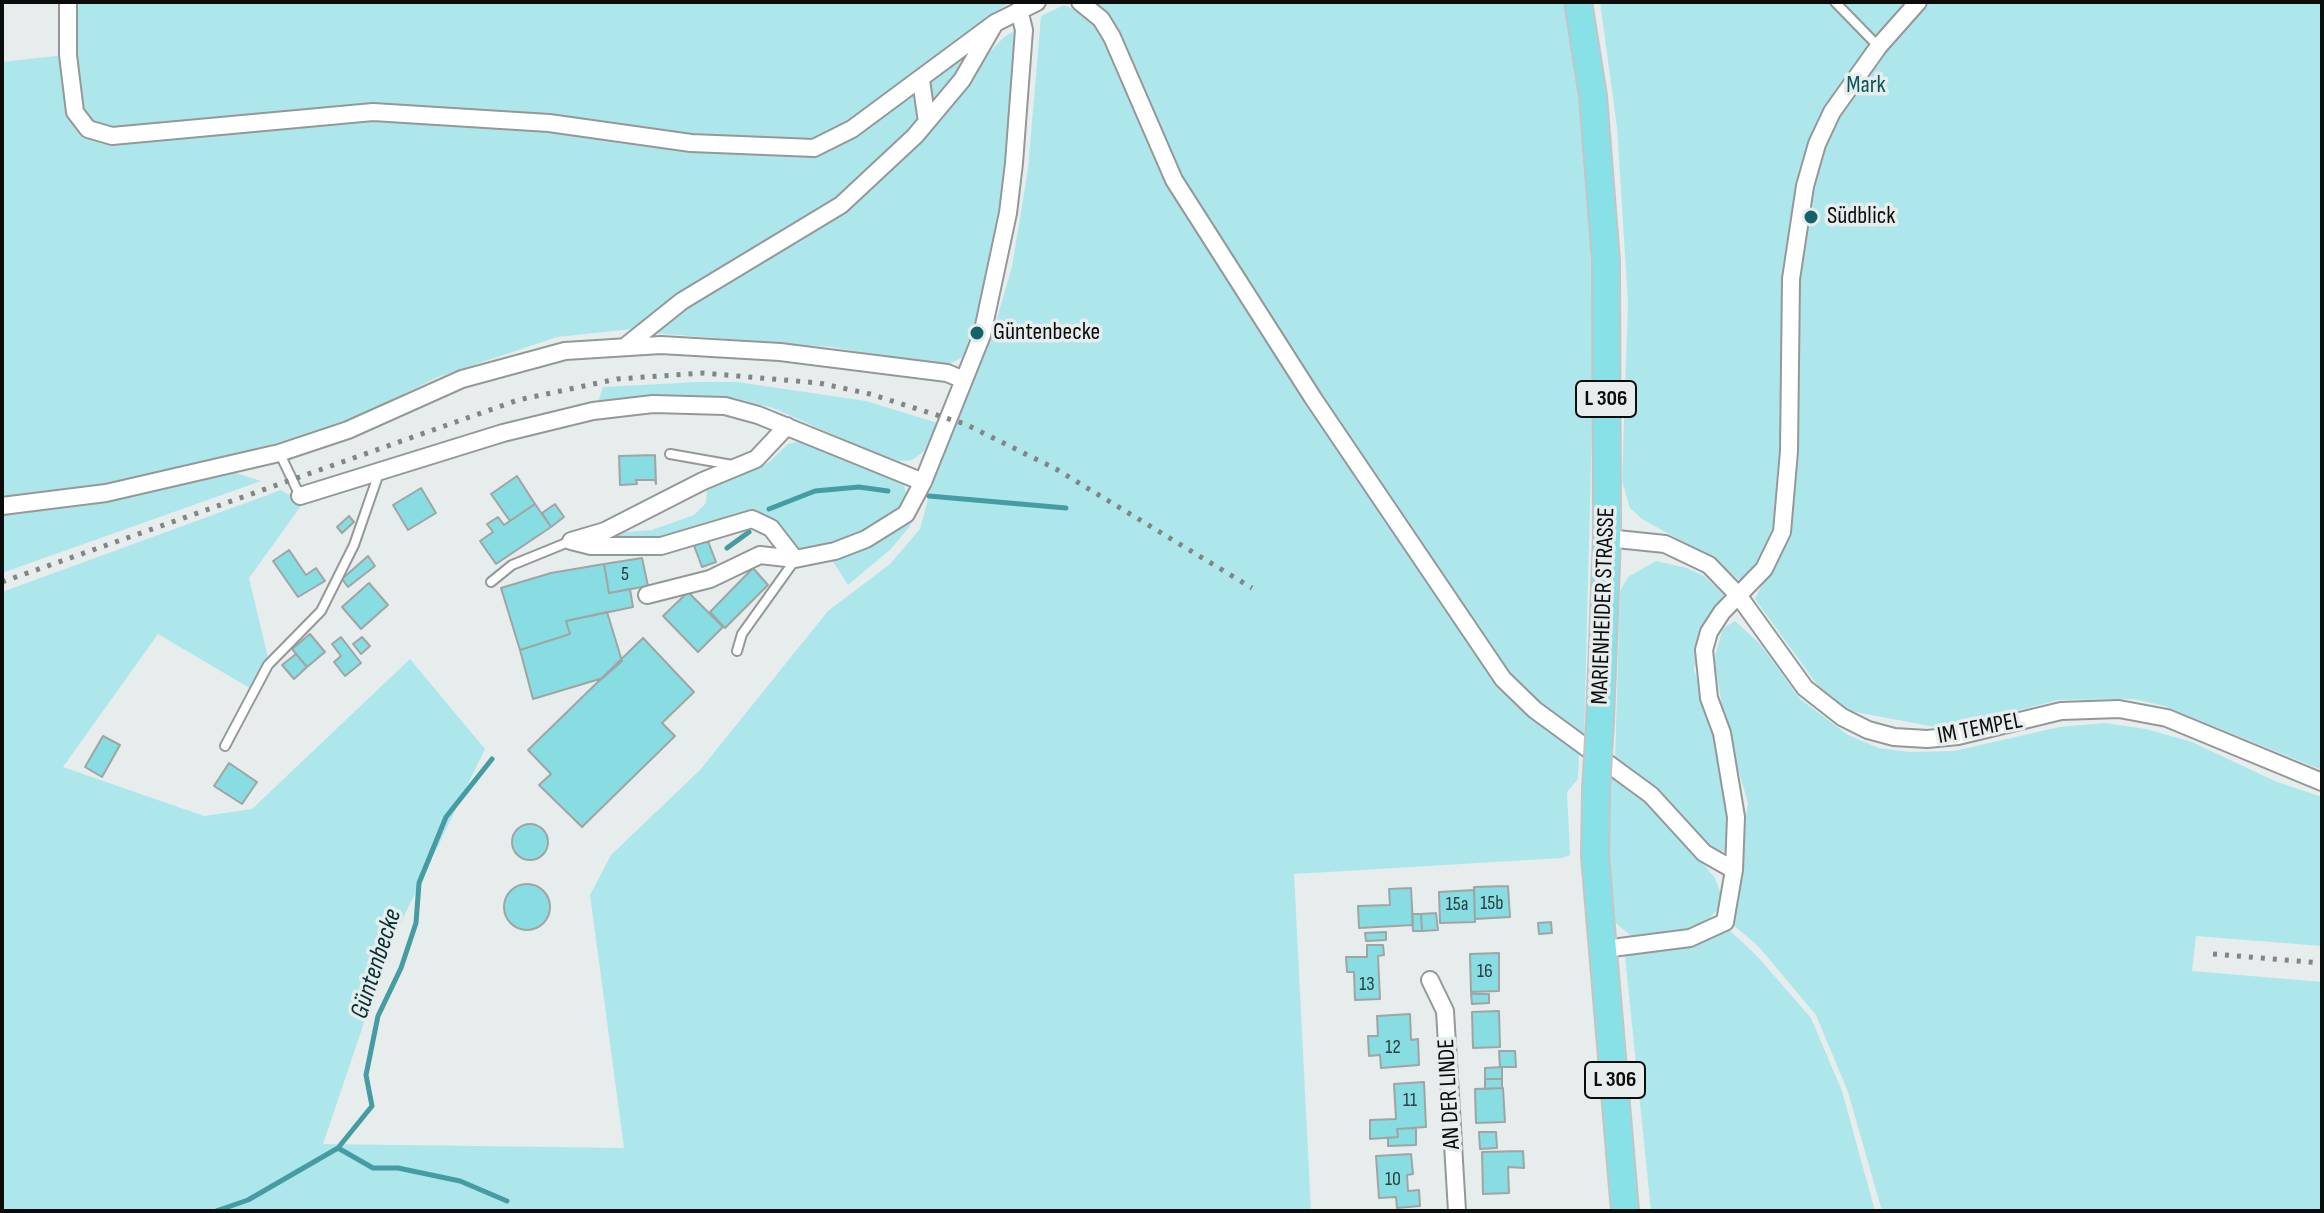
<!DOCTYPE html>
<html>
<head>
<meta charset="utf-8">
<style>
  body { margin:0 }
  #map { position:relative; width:2324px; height:1213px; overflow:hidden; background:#e7ecec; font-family:"Sofia Sans Condensed",sans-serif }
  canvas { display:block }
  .frame { position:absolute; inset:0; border:4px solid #0b0c0c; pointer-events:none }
</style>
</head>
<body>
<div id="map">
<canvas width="2324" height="1213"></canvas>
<div class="frame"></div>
</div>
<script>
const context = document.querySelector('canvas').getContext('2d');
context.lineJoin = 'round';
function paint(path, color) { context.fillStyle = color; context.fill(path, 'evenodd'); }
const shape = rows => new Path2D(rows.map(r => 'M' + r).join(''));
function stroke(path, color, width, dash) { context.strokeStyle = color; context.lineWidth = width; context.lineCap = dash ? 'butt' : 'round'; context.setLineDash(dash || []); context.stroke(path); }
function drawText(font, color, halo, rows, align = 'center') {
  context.font = font + ' "Sofia Sans Condensed",sans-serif'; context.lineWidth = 7; context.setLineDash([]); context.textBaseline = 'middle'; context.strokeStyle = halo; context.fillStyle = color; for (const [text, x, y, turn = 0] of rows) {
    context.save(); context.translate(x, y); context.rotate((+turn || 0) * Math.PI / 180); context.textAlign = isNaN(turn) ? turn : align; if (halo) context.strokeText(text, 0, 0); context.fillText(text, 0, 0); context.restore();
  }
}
paint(shape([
  [72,2,1010,2,951,43,884,99,814,145,450,111,104,130,87,121,78,108],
  [1090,2,1568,2,1575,30,1587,161,1594,345,1584,741,1556,722,1509,676,1317,396,1179,179],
  [1600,2,2322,2,2322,770,2164,706,2134,699,2058,700,1946,729,1834,708,1755,599,1786,535,1796,281,1810,191,1816,175,1809,168,1801,184,1787,277,1785,451,1778,532,1760,567,1739,580,1714,559,1642,519,1630,508,1622,481,1628,303,1617,127],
  [1064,5,1093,18,1119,62,1170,180,1531,713,1579,753,1578,779,1567,792,1570,855,1562,858,1294,874,1311,1211,2,1211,2,592,281,490,303,503,249,578,269,662,253,690,158,634,63,767,204,816,252,809,410,659,485,749,391,943,323,1144,624,1148,590,895,611,855,700,770,828,611,890,564,920,529,933,481,992,335,1012,267,1028,169,1041,16],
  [1020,27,1008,168,991,267,972,344,961,358,944,367,832,347,652,333,685,304,844,208,1003,38],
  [978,47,899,147,839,201,653,319,632,329,557,337,438,377,361,415,279,442,105,489,2,503,2,62,65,55,85,136,102,144,373,117,448,119,815,152],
  [698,382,737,382,866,401,941,424,926,450,912,460,900,461,884,457,773,408,735,398,708,396,598,402,603,387],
  [805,440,904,484,907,499,897,514,862,535,804,552,797,551,766,519,671,538,603,542,615,533,652,530,694,515,706,503,707,486,768,463,788,444],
  [229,471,261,481,2,573,2,510],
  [912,517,910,526,891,549,848,585,830,557],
  [1656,561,1687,568,1704,576,1724,595,1700,635,1694,669,1714,735,1728,807,1730,846,1726,852,1708,847,1615,761,1620,591,1628,577],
  [1735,621,1760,644,1800,699,1848,735,1879,748,1910,752,1954,751,2059,727,2105,723,2146,729,2192,742,2277,782,2322,797,2322,946,2196,936,2192,971,2322,982,2322,1211,1882,1211,1848,1092,1816,1015,1758,946,1730,922,1748,803,1726,728,1714,659,1723,628],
  [1614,775,1664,817,1715,878,1721,894,1719,908,1700,928,1689,934,1634,938,1612,920,1605,853,1609,784],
  [1726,927,1757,956,1811,1018,1842,1091,1875,1211,1651,1211,1625,956]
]), '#aee7eb');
stroke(shape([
  [929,496,1066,508],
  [769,509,815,491,859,487,888,491],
  [727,548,749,532],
  [338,1148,373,1168,398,1168,460,1181,507,1201],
  [216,1211,248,1200,338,1148,372,1106,366,1075,378,1016,401,968,416,923,419,883,446,817,492,759]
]), '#459ca2', 5);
const building = shape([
  [655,455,656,484,655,480,636,480,637,484,620,485,619,456,655,455],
  [517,476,535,504,510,521,491,494,517,476],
  [421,488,436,513,408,530,393,505,421,488],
  [535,504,551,527,496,564,480,541,493,532,487,524,498,517,504,525,535,504],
  [555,504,564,517,551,527,542,513,555,504],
  [349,516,354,522,342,533,337,527,349,516],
  [706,536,716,562,702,567,692,540,706,536],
  [289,550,306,575,316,568,325,581,298,597,273,561,289,550],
  [368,556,375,566,348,587,342,579,368,556],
  [642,558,648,586,609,593,604,564,642,558],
  [604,564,609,593,630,589,633,607,566,621,570,634,520,650,501,588,551,573,604,564],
  [753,568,768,585,725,628,710,612,753,568],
  [369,583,388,605,361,629,342,607,369,583],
  [688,592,723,627,698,652,663,616,688,592],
  [607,612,622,661,603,678,533,699,520,650,570,634,566,621,607,612],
  [310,634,325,652,307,667,292,649,310,634],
  [341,637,361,663,345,676,334,662,341,656,332,644,341,637],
  [362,637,370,646,361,654,353,644,362,637],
  [643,638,694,692,662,723,675,736,582,827,539,785,551,774,528,750,643,638],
  [296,654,307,667,294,679,282,665,296,654],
  [103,736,120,745,102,777,85,767,103,736],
  [229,763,257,782,242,804,214,786,229,763],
  '512 842a18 18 0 1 1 36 0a18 18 0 1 1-36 0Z',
  '504 907a23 23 0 1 1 46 0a23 23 0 1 1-46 0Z',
  [1508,886,1510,917,1475,919,1474,887,1508,886],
  [1411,888,1413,925,1359,928,1358,906,1390,905,1389,889,1411,888],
  [1474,890,1475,922,1440,923,1439,892,1474,890],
  [1436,913,1438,930,1422,931,1421,914,1436,913],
  [1412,914,1421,914,1422,931,1413,931,1412,914],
  [1551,922,1552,933,1539,934,1538,923,1551,922],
  [1386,932,1386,940,1366,941,1365,933,1386,932],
  [1367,945,1383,945,1384,955,1378,956,1380,999,1355,1000,1354,972,1347,972,1346,957,1367,957,1367,945],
  [1499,953,1499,991,1471,992,1470,954,1499,953],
  [1471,994,1489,994,1489,1003,1472,1004,1471,994],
  [1499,1011,1500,1047,1473,1048,1472,1012,1499,1011],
  [1410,1014,1411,1040,1418,1039,1419,1065,1381,1068,1380,1055,1369,1056,1368,1036,1378,1036,1377,1016,1410,1014],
  [1499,1051,1515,1051,1516,1067,1500,1067,1499,1051],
  [1502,1067,1502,1079,1485,1079,1485,1068,1502,1067],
  [1485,1079,1502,1079,1502,1088,1485,1089,1485,1079],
  [1424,1082,1426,1127,1397,1129,1398,1137,1370,1139,1370,1120,1396,1119,1394,1084,1424,1082],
  [1503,1088,1505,1122,1476,1123,1475,1089,1503,1088],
  [1416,1128,1416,1145,1388,1146,1388,1138,1398,1137,1397,1129,1416,1128],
  [1479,1132,1496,1132,1497,1148,1480,1149,1479,1132],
  [1523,1151,1524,1168,1508,1167,1509,1193,1483,1194,1482,1152,1523,1151],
  [1411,1154,1413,1174,1407,1175,1408,1191,1419,1190,1420,1206,1397,1208,1396,1197,1379,1198,1376,1156,1411,1154]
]);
paint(building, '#87dde2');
stroke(building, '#a0a4a4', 2);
const service = shape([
  [1835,2,1878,46],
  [280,454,300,496],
  [670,454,738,466],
  [491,582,512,565,571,541],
  [737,651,742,634,795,560],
  [225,746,268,665,321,611,354,545,379,473]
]);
const minor = shape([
  [68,2,68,55,75,112,88,129,112,136,373,112,549,123,691,143,814,148,852,129,995,23],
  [1080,2,1101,19,1112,37,1174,180,1313,398,1503,679,1535,710,1651,795,1704,853,1734,870],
  [921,80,927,122],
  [627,345,682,301,841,205,915,136,962,80,995,23,1037,2],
  [787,426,756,459,703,481,605,531,571,541,591,546,661,546,752,519,771,528,795,559],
  [300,496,503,433,593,411,653,404,725,406,758,415,923,482],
  [2,506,106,493,279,453,348,430,462,379,565,351,661,345,780,352,947,373,964,380],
  [1607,538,1665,544,1709,565,1738,595,1805,688,1842,717,1868,730,1894,737,1927,739,1958,736,2061,711,2119,709,2167,718,2322,782],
  [647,595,710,579,760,555,795,559,835,551,866,539,906,514,923,482,982,335,1008,213,1014,163,1024,30,1019,10],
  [1604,949,1690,938,1725,922,1734,870,1736,817,1722,733,1709,698,1704,650,1709,632,1722,612,1764,569,1782,532,1789,451,1791,279,1805,186,1817,144,1832,112,1879,46,1918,2],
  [1430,980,1445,1011,1457,1211]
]);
const primary = shape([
  [1578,2,1593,96,1606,261,1607,538,1600,721],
  [1596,790,1595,856,1625,1211]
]);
stroke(service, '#949899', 12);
stroke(minor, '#949899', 20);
stroke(primary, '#c4c5c5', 30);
stroke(service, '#fff', 8);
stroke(minor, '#fff', 16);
stroke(primary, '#87e1e6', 26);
stroke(shape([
  [2,582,518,400,617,379,703,373,819,383,870,394,965,424,1056,469,1252,588],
  [2213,954,2322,963]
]), '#828585', 5, [4, 8]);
const primaryBridge = shape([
  [1596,790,1600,721]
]);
stroke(primaryBridge, '#c4c5c5', 30, []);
stroke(primaryBridge, '#87e1e6', 26);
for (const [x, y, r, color] of [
  [1811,217,8,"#146368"],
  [977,333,8,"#146368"]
]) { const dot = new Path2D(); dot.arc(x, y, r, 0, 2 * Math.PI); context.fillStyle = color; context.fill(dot); stroke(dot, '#e7ecec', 3); }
drawText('20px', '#2a4042', null, [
  ["5",625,575],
  ["15b",1492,904],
  ["15a",1457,905],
  ["16",1485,972],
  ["13",1367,985],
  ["12",1393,1048],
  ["11",1410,1101],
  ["10",1393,1180]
]);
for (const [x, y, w] of [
  [1606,399,60],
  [1615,1080,60]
]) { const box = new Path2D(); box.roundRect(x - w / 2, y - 18, w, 36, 6); context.fillStyle = '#e7ecec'; context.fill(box); stroke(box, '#0b0c0c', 2); }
drawText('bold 22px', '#0b0c0c', null, [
  ["L 306",1606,399],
  ["L 306",1615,1080]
]);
drawText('24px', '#09575c', '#e7ecec', [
  ["Mark",1866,86]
]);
drawText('24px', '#0b0c0c', '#e7ecec', [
  ["Südblick",1827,217],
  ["Güntenbecke",993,333]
], 'left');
drawText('24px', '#0b0c0c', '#e7ecec', [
  ["MARIENHEIDER STRASSE",1604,606,-88],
  ["IM TEMPEL",1980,729,-11],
  ["AN DER LINDE",1450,1094,-93]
]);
drawText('italic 26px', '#043133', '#e7ecec', [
  ["Güntenbecke",377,964,-72]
]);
</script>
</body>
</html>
